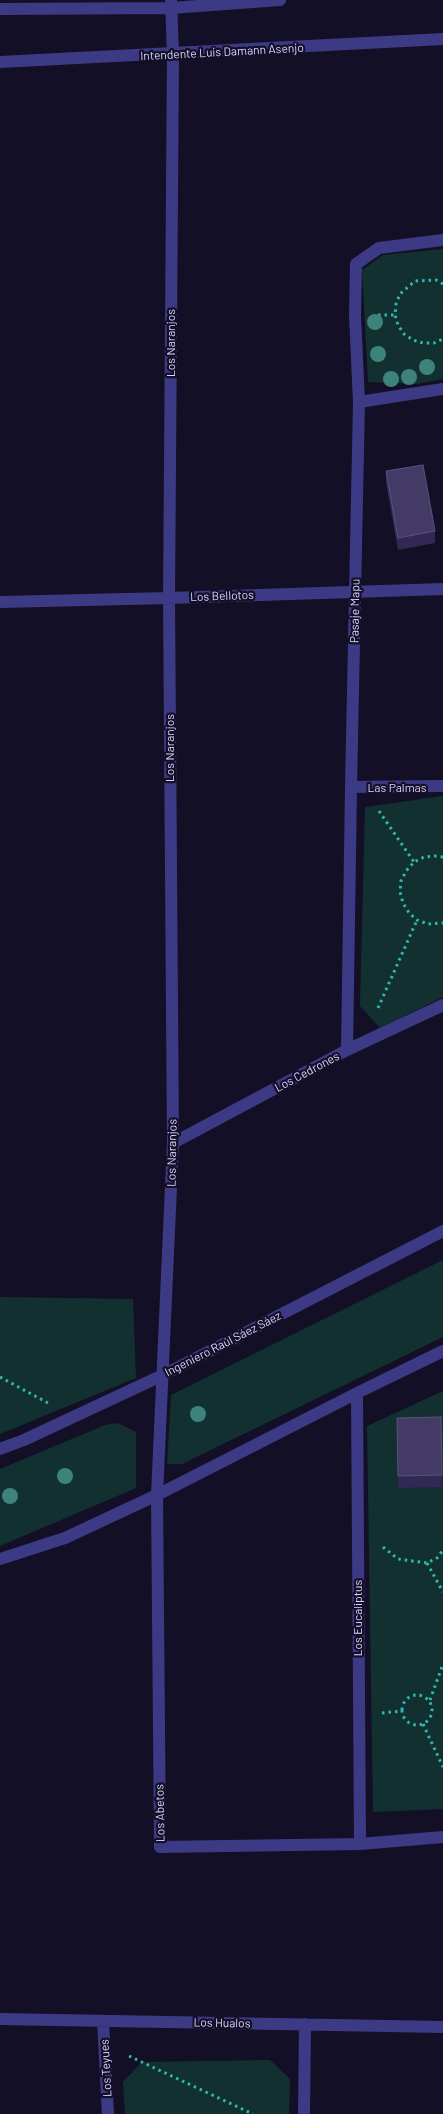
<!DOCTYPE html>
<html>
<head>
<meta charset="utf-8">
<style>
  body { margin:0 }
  canvas { display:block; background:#130f26 }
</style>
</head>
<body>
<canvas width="443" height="2114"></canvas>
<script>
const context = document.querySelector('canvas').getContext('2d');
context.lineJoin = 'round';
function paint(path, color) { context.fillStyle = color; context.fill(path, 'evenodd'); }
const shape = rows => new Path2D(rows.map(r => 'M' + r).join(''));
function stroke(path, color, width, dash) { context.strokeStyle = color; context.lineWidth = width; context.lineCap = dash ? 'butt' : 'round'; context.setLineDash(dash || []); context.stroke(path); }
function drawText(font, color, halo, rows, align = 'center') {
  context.font = font + ' Barlow,sans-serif'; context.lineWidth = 4.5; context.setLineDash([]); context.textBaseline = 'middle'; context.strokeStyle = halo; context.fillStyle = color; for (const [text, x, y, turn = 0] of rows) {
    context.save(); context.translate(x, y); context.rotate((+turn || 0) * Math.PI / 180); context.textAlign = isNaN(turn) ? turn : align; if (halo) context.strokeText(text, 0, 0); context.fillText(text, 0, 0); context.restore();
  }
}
paint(shape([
  [443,249,443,379,417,384,368,382,362,270,383,255],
  [443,796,443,997,380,1028,360,1006,365,807],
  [443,1260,443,1337,182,1464,167,1464,171,1395],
  [0,1297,133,1299,136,1378,0,1434],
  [443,1391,443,1809,373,1812,367,1426],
  [118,1423,136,1432,136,1488,0,1546,0,1469,105,1425],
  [270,2060,290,2079,289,2114,125,2114,123,2082,142,2062]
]), '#12302f');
stroke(shape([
  [443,284,436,280,415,281,400,294,396,304,395,315,398,325,404,334,413,340,423,343,434,343,443,339],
  [378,315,395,315],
  [379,811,414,862],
  [443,857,435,856,424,857,414,862,406,871,401,881,400,892,403,903,409,913,417,920,428,924,443,923],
  [378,1008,417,920],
  [0,1377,48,1403],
  [383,1547,398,1559,427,1563,437,1558,443,1550],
  [427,1563,443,1592],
  '402 1710a15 15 0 1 1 30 0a15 15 0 1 1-30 0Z',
  [430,1700,443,1664],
  [382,1713,402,1711],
  [423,1724,443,1767],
  [129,2056,253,2114]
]), '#2fb8b0', 3, [2.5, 4]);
stroke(shape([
  [171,0,173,55,169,598,173,1143,157,1495,160,1847,360,1844,443,1837],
  [0,9,171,8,280,0],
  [0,62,443,39],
  [359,402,443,389],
  [0,602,169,598,443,589],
  [351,787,443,786],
  [347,1050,351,787,359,402,355,315,356,264,379,248,443,240],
  [173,1143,347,1050,443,1005],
  [357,1393,360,1844],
  [0,1449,24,1440,163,1375,443,1231],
  [0,1559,65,1538,157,1495,357,1393,443,1351],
  [0,2019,443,2027],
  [103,2021,108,2114],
  [304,2114,305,2024]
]), '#3d3a85', 12);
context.fillStyle = '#3d827b';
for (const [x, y] of [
  [375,322],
  [378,354],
  [427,367],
  [409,377],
  [391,379],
  [198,1414],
  [65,1476],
  [10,1496]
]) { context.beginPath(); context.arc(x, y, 8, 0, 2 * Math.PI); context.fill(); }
paint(shape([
  [386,471,435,531,435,543,398,550,386,483],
  [441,1417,442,1487,398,1488,397,1418]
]), '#312854');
const building = shape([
  [423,465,435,531,398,538,386,471,423,465],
  [441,1417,442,1475,398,1476,397,1418,441,1417]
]);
paint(building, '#433a66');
stroke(building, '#5a527e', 1);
drawText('12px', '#d9d4ff', '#130f26', [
  ["Intendente Luis Damann Asenjo",222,52,-3],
  ["Los Naranjos",171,343,-90],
  ["Los Bellotos",222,596,-2],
  ["Pasaje Mapu",355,611,-89],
  ["Los Naranjos",170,748,-90],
  ["Las Palmas",397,788],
  ["Los Cedrones",307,1072,-28],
  ["Los Naranjos",172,1153,-89],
  ["Ingeniero Raúl Sáez Sáez",223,1344,-27],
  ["Los Eucaliptus",358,1618,-90],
  ["Los Abetos",160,1813,-91],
  ["Los Hualos",222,2023,1],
  ["Los Teyues",106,2068,-93]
]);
</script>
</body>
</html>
